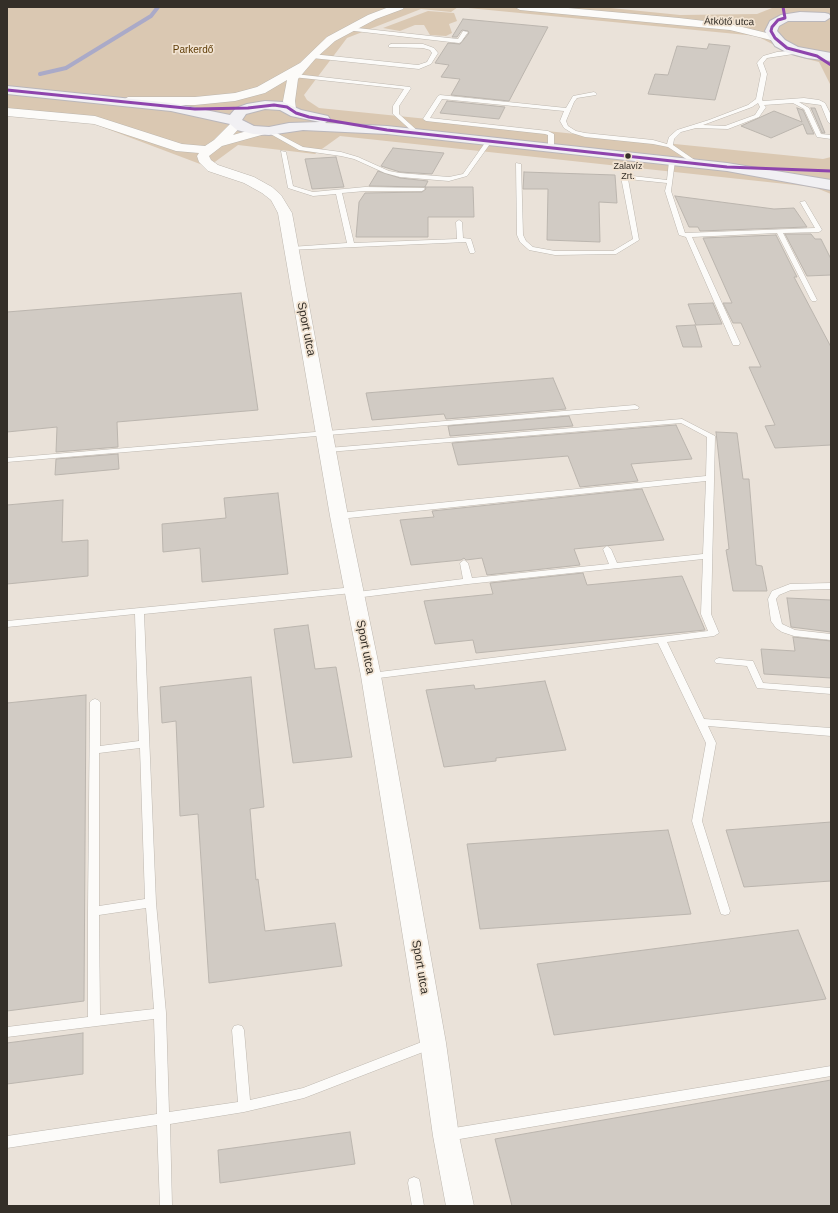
<!DOCTYPE html>
<html>
<head>
<meta charset="utf-8">
<style>
  body { margin:0 }
  #map { position:relative; width:838px; height:1213px; overflow:hidden; background:#eae2d9; font-family:Arial,sans-serif }
  canvas { display:block }
  .frame { position:absolute; inset:0; border:8px solid #342f28; pointer-events:none }
</style>
</head>
<body>
<div id="map">
<canvas width="838" height="1213"></canvas>
<div class="frame"></div>
</div>
<script>
const context = document.querySelector('canvas').getContext('2d');
context.lineJoin = 'round';
function paint(path, color) { context.fillStyle = color; context.fill(path, 'evenodd'); }
const shape = rows => new Path2D(rows.map(r => 'M' + r).join(''));
function stroke(path, color, width, dash) { context.strokeStyle = color; context.lineWidth = width; context.lineCap = dash ? 'butt' : 'round'; context.setLineDash(dash || []); context.stroke(path); }
function drawText(font, color, halo, rows, align = 'center') {
  context.font = font + ' Arial,sans-serif'; context.lineWidth = 3.5; context.setLineDash([]); context.textBaseline = 'middle'; context.strokeStyle = halo; context.fillStyle = color; for (const [text, x, y, turn = 0] of rows) {
    context.save(); context.translate(x, y); context.rotate((+turn || 0) * Math.PI / 180); context.textAlign = isNaN(turn) ? turn : align; if (halo) context.strokeText(text, 0, 0); context.fillText(text, 0, 0); context.restore();
  }
}
paint(shape([
  [7,7,601,7,680,15,757,14,772,8,771,7,831,7,831,86,819,62,795,56,757,36,458,7,451,12,421,9,347,38,304,95,307,100,319,108,823,159,831,157,831,194,814,187,340,136,315,154,238,145,208,167,89,122,7,115],
  [428,11,454,13,457,21,449,24,452,33,446,36,430,35,424,25,415,25,400,31,383,28]
]), '#dac8b2');
stroke(shape([
  [40,74,66,68,151,16,158,7]
]), '#aaaac8', 4);
const building = shape([
  [463,19,548,27,509,101,451,95,460,79,441,77,449,65,435,63,448,43,460,44,469,33,468,31,462,30,457,37,452,37,463,19],
  [709,44,730,46,715,100,648,94,655,74,668,75,677,46,707,49,709,44],
  [447,101,505,107,499,119,440,113,447,101],
  [797,108,803,110,814,134,807,134,803,124,771,138,741,126,774,111,802,122,797,108],
  [811,108,815,108,825,133,822,133,811,108],
  [393,148,444,153,432,174,400,172,381,166,393,148],
  [336,157,344,187,312,189,305,159,336,157],
  [378,171,400,178,428,181,425,187,369,186,378,171],
  [524,172,615,175,617,203,599,202,600,242,547,240,548,189,523,189,524,172],
  [425,187,473,187,474,217,428,217,428,237,356,237,359,202,365,193,422,192,426,189,425,187],
  [675,196,774,209,794,208,807,227,700,231,698,227,689,227,675,196],
  [785,234,811,234,815,239,821,239,831,259,831,275,807,276,785,234],
  [776,235,797,277,794,277,831,347,831,445,775,448,765,426,775,425,749,367,761,367,741,323,733,323,723,303,732,303,703,238,776,235],
  [241,293,258,410,117,422,118,447,56,452,57,427,7,432,7,312,241,293],
  [713,303,722,324,696,325,688,304,713,303],
  [695,325,702,347,683,347,676,326,695,325],
  [553,378,566,409,446,419,444,414,372,420,366,393,553,378],
  [569,416,573,426,450,436,448,426,569,416],
  [676,425,692,459,631,464,638,481,580,487,568,456,458,465,452,443,676,425],
  [716,432,737,433,743,479,749,479,756,565,762,566,767,591,733,591,726,550,729,549,716,432],
  [118,454,119,469,55,475,56,459,118,454],
  [642,489,664,540,574,549,580,565,487,575,482,558,466,560,464,558,461,560,411,565,400,520,434,517,432,511,642,489],
  [278,493,288,574,202,582,200,548,163,552,162,524,226,518,224,498,278,493],
  [63,500,62,542,88,540,88,576,7,584,7,505,63,500],
  [583,573,587,585,682,576,705,630,476,653,473,640,435,644,424,601,493,594,490,583,583,573],
  [787,598,831,600,831,632,791,627,787,598],
  [308,625,315,669,336,667,352,757,293,763,274,629,308,625],
  [793,637,831,641,831,678,764,674,761,649,795,651,793,637],
  [251,677,264,807,250,809,256,880,258,879,265,931,335,923,342,966,209,983,198,814,180,816,176,721,162,723,160,687,251,677],
  [545,681,566,750,496,758,496,761,444,767,426,690,474,685,475,689,545,681],
  [86,695,84,1001,7,1011,7,703,86,695],
  [831,822,831,881,744,887,726,830,831,822],
  [668,830,691,914,480,929,467,844,668,830],
  [798,930,826,999,554,1035,537,964,798,930],
  [83,1033,83,1074,7,1084,7,1043,83,1033],
  [831,1080,831,1206,512,1206,495,1139,831,1080],
  [350,1132,355,1164,220,1183,218,1150,350,1132]
]);
paint(building, '#d1cbc4');
stroke(building, '#bbb5ae', 1);
const lane = shape([
  [348,27,458,39,463,31,468,32,461,42,459,43,346,30,345,29,348,27],
  [391,44,423,44,434,48,438,53,431,64,419,69,312,58,309,56,312,54,418,65,427,62,432,53,430,50,423,48,389,47,389,45,391,44],
  [798,50,801,52,800,53,767,58,763,63,767,74,762,100,763,101,804,98,819,100,825,103,831,115,831,124,828,122,821,105,799,102,809,108,821,134,831,135,831,139,817,137,804,109,793,103,764,105,766,107,759,117,728,129,696,128,681,132,674,139,673,145,699,163,700,164,697,166,668,147,653,144,585,137,572,133,564,128,560,121,564,111,442,99,430,118,548,131,554,134,554,148,551,150,548,148,548,135,545,134,426,121,423,119,438,96,440,95,566,108,573,96,594,92,597,94,596,95,577,98,574,102,566,121,568,126,576,131,585,133,653,140,667,144,669,137,677,130,709,120,748,105,756,99,761,74,757,63,763,56,777,52,798,50],
  [758,103,760,107,755,115,725,126,703,125,752,107,758,103],
  [295,74,410,87,411,88,399,106,399,114,420,133,415,134,393,114,393,106,404,89,293,77,293,75,295,74],
  [269,129,303,147,341,152,358,157,389,171,400,173,449,177,463,174,487,140,492,141,467,176,449,181,400,177,385,173,354,159,341,156,299,150,267,132,266,131,269,129],
  [281,151,286,152,293,186,313,192,365,187,424,188,425,189,422,191,365,191,342,193,354,243,457,239,456,222,459,220,462,222,463,238,471,239,475,252,474,253,470,253,466,242,289,250,288,249,291,247,347,243,336,194,313,196,288,188,281,151],
  [672,159,675,161,671,191,685,233,815,228,800,202,805,201,822,230,819,232,783,233,817,300,816,301,812,301,811,300,777,233,692,237,740,343,739,345,733,345,686,237,679,235,665,191,667,183,628,179,639,240,616,254,555,255,529,250,520,242,517,235,516,163,521,164,523,235,526,241,533,247,555,251,613,251,633,239,621,177,624,175,667,180,669,161,672,159],
  [635,405,639,407,638,409,7,462,7,458,635,405],
  [682,419,715,436,711,614,719,633,714,636,667,642,704,719,831,728,831,736,708,726,716,743,702,821,730,911,729,914,725,915,721,914,720,911,692,821,706,743,658,643,371,679,366,676,371,673,708,631,701,614,703,559,468,584,355,598,352,597,351,595,352,593,144,614,156,903,166,1013,169,1112,238,1102,232,1030,234,1026,238,1025,242,1026,244,1030,250,1100,303,1088,432,1038,436,1039,438,1043,436,1047,304,1098,244,1112,170,1124,172,1206,160,1206,157,1125,7,1148,7,1136,157,1114,154,1019,7,1037,7,1027,88,1017,88,911,90,702,92,700,95,699,98,700,100,702,100,746,139,741,135,614,7,627,7,621,354,587,357,588,358,590,357,592,463,579,460,563,464,560,468,563,472,578,609,564,603,549,607,546,611,549,617,563,703,554,706,481,339,519,335,516,339,513,706,476,707,437,681,423,328,452,324,450,328,448,682,419],
  [140,748,145,899,99,906,99,753,140,748],
  [146,908,154,1009,100,1015,99,915,146,908],
  [831,583,831,589,791,590,779,595,776,599,782,624,795,630,831,634,831,640,794,636,782,632,776,628,771,621,768,599,772,591,790,584,831,583],
  [719,658,753,661,763,683,831,688,831,694,757,688,747,666,716,663,714,661,716,659,719,658],
  [831,1066,831,1076,448,1141,444,1139,442,1135,444,1131,448,1129,831,1066],
  [414,1177,419,1179,420,1183,424,1206,412,1206,408,1183,409,1179,414,1177]
]);
const street = shape([
  [389,7,404,7,403,9,376,19,335,41,316,58,298,79,295,101,296,109,294,112,290,113,284,109,283,101,287,80,265,93,235,101,195,105,128,105,122,101,128,97,195,97,235,93,257,87,300,63,327,37,368,15,389,7],
  [515,7,557,7,679,18,730,24,779,36,781,38,775,41,730,30,520,10,515,7],
  [7,108,95,116,182,144,205,146,214,140,233,121,237,120,243,124,233,135,261,127,267,131,265,134,222,146,209,156,211,160,218,165,254,177,272,187,281,195,292,213,348,516,381,676,446,1043,459,1136,474,1206,446,1206,433,1136,420,1043,361,676,330,516,278,213,271,200,262,193,244,183,208,171,199,162,197,156,199,153,176,151,94,124,7,116,7,108]
]);
const primary = shape([
  [800,12,825,13,829,14,831,17,825,21,788,21,779,26,777,31,785,40,798,47,831,53,831,61,807,58,788,53,775,46,765,31,770,21,781,15,800,12],
  [7,86,171,103,230,115,236,108,247,104,265,101,283,102,301,110,328,116,330,119,325,123,387,126,727,163,831,180,831,190,727,171,387,134,303,130,269,135,253,134,237,130,230,124,171,111,7,94,7,86],
  [265,109,280,110,291,116,320,122,289,123,269,127,254,126,242,120,246,114,265,109]
]);
stroke(lane, '#bdb7af', 1);
stroke(street, '#bdb7af', 1);
stroke(primary, '#bab7bb', 2);
paint(lane, '#fcfbf9');
paint(street, '#fcfbf9');
paint(primary, '#f1f0f3');
stroke(shape([
  [783,7,785,18,778,20,772,27,771,31,775,38,787,48,817,56,831,65],
  [7,90,195,109,248,108,274,105,287,107,296,113,309,117,387,130,727,167,831,171]
]), '#8e44ad', 3);
for (const [x, y, r, color] of [
  [628,156,3.5,"#342f28"]
]) { const dot = new Path2D(); dot.arc(x, y, r, 0, 2 * Math.PI); context.fillStyle = color; context.fill(dot); stroke(dot, '#f1e3d2', 1.5); }
drawText('9px', '#342f28', '#f1e3d2', [
  ["Zalavíz",628,167],
  ["Zrt.",628,177]
]);
drawText('10px', '#342f28', '#f1e3d2', [
  ["Átkötő utca",729,22,1]
]);
drawText('10px', '#5f3d07', '#f1e3d2', [
  ["Parkerdő",193,50]
]);
drawText('12px', '#342f28', '#f1e3d2', [
  ["Sport utca",306,329,79],
  ["Sport utca",365,647,79],
  ["Sport utca",420,967,80]
]);
</script>
</body>
</html>
